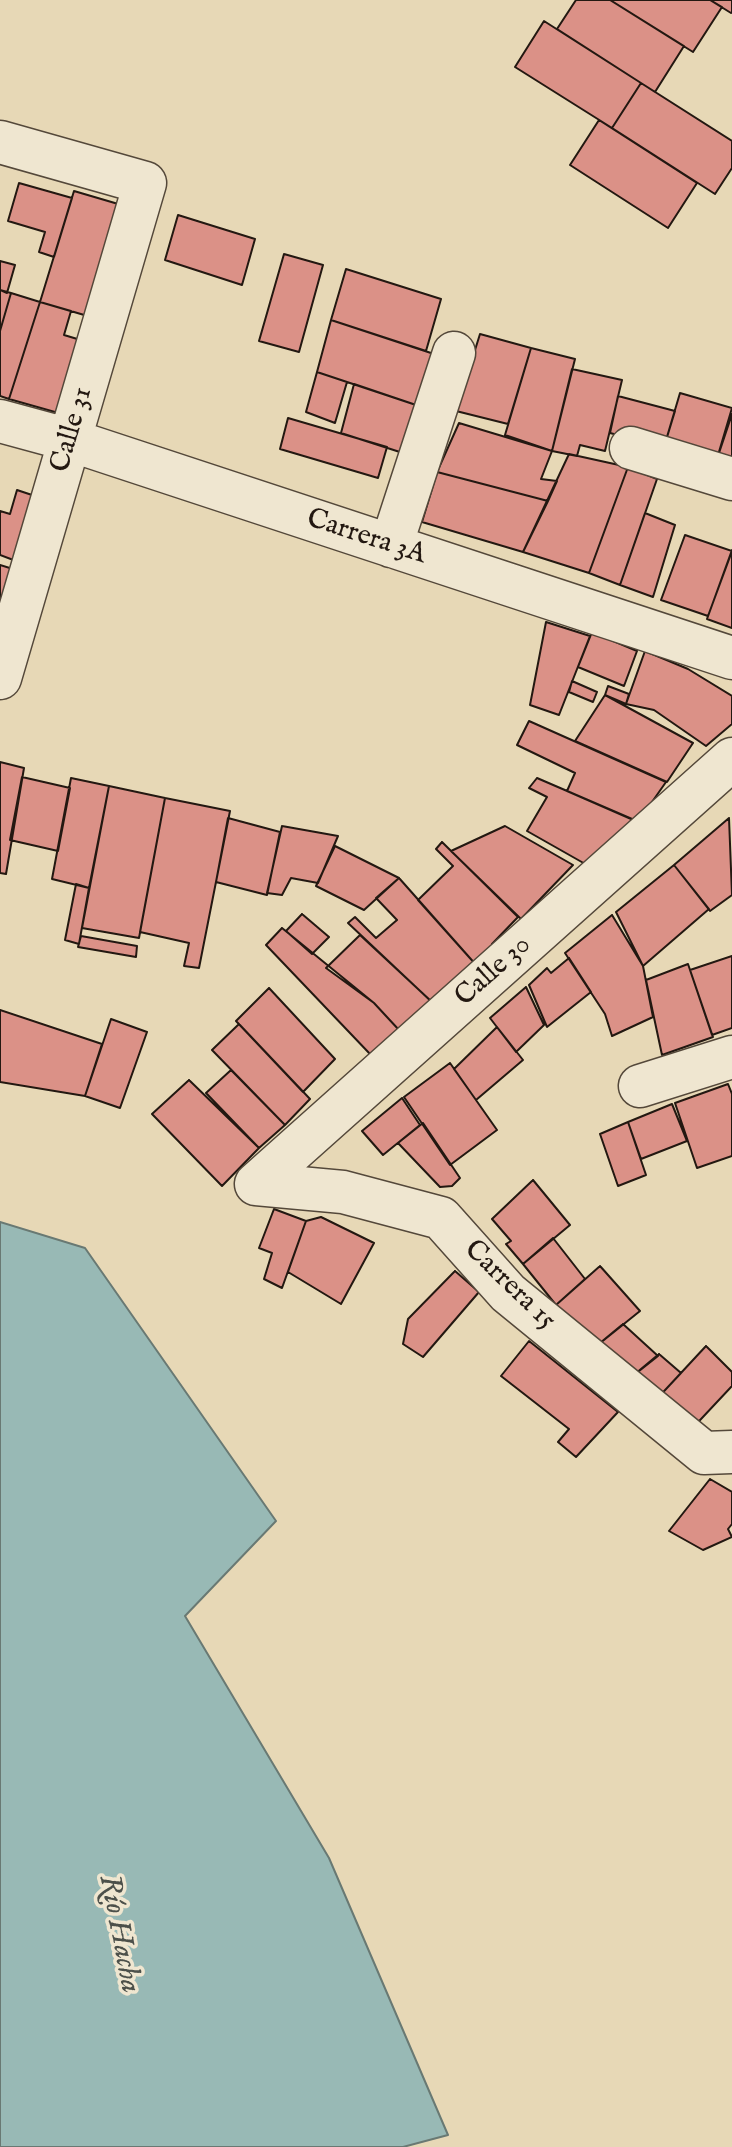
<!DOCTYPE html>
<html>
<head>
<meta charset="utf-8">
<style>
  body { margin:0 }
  canvas { display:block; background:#e7d8b6 }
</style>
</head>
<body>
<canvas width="732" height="2147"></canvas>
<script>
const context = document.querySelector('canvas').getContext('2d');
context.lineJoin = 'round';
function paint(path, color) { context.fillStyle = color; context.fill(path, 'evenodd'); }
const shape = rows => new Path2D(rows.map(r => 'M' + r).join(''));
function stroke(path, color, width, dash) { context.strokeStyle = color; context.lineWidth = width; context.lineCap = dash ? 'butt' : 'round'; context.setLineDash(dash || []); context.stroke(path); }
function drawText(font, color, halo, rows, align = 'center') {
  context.font = font + ' "IM FELL English",serif'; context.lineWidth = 7; context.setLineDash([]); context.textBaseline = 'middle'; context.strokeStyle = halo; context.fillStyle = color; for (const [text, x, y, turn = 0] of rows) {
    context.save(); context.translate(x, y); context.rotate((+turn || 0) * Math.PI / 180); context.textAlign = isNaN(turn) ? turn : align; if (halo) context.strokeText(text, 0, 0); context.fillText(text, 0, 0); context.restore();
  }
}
const water = shape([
  [0,1222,85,1248,276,1521,185,1616,329,1858,448,2135,403,2147,0,2147,0,1222]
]);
paint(water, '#98b9b5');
stroke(water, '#697973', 2);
const building = shape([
  [576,0,610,0,684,46,655,92,557,29,576,0],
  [610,0,710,0,722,7,693,52,610,0],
  [710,0,732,0,732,12,731,13,710,0],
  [544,21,641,83,612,128,515,67,544,21],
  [641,83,732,141,732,168,715,194,612,128,641,83],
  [599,120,697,183,668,228,570,165,599,120],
  [19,183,72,198,54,257,39,252,45,232,8,221,19,183],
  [74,191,125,206,91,317,40,302,74,191],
  [178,215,255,239,242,285,165,260,178,215],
  [284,254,323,265,299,352,259,341,284,254],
  [0,261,15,265,7,293,0,290,0,261],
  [346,269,441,299,426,351,331,320,346,269],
  [0,290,11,293,0,331,0,290],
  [11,293,40,302,9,399,0,396,0,331,11,293],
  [40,302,71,311,64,335,84,341,62,414,9,399,40,302],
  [331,320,434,354,419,406,317,372,331,320],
  [480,334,531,348,508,424,456,411,480,334],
  [531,348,575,359,552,451,505,435,531,348],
  [572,369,622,380,605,451,580,445,577,456,552,451,572,369],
  [317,372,347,382,335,423,306,412,317,372],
  [354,384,419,406,406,454,341,433,354,384],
  [680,393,732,408,716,462,664,447,680,393],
  [618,396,675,411,664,447,610,433,618,396],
  [732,414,732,467,716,462,732,414],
  [288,418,387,447,378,478,280,449,288,418],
  [459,423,552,451,541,479,557,481,548,501,437,472,459,423],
  [569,454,628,467,589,573,523,552,569,454],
  [628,467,657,479,620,585,589,573,628,467],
  [437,472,548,501,523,552,422,522,437,472],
  [17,490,35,496,16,561,0,555,0,511,10,514,17,490],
  [645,513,675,525,653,597,620,585,645,513],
  [685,535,732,551,708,616,661,600,685,535],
  [732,550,732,628,707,619,732,550],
  [0,565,13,569,0,618,0,565],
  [546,622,590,636,559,715,530,705,546,622],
  [592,632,637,651,624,686,578,667,592,632],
  [645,651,688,669,732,696,732,724,706,746,654,710,626,704,645,651],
  [572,681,597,692,593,702,569,692,572,681],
  [608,686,629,694,626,704,605,695,608,686],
  [605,695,693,743,667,782,575,741,605,695],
  [529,721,666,782,638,822,567,791,575,773,517,745,529,721],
  [0,762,24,768,6,874,0,873,0,762],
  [22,777,70,788,58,851,10,840,22,777],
  [71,778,109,786,89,888,52,879,71,778],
  [537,778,639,822,587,865,527,831,547,797,529,788,537,778],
  [109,786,165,798,139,938,82,928,109,786],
  [165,798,230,811,199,968,184,966,189,943,140,932,165,798],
  [228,818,280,832,267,895,216,882,228,818],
  [729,818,732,895,710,911,674,865,729,818],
  [282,826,338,836,318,883,291,878,282,895,267,893,282,826],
  [505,826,573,865,521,919,451,851,505,826],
  [442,842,518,917,492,944,496,950,477,966,418,900,453,866,436,849,442,842],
  [335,846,399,878,364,910,316,886,335,846],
  [674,865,709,909,643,966,616,912,674,865],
  [399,878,477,966,435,1005,348,923,355,917,376,938,397,920,376,898,399,878],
  [76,884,89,888,79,944,65,940,76,884],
  [302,914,329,937,312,954,286,931,302,914],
  [612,915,643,966,653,1017,612,1036,605,1014,565,953,612,915],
  [282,928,374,1003,399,1030,370,1054,266,945,282,928],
  [360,935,432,1002,399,1030,374,1003,326,968,360,935],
  [81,936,137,946,136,957,78,947,81,936],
  [732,956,732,1028,712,1035,690,970,732,956],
  [569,958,591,992,547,1027,529,985,547,968,551,973,569,958],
  [688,964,713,1037,662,1055,646,980,688,964],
  [526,987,544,1025,516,1052,490,1018,526,987],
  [269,988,335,1059,303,1092,236,1021,269,988],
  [0,1010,102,1044,85,1096,0,1082,0,1010],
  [111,1019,147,1032,120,1108,85,1096,111,1019],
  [239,1024,310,1099,285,1125,212,1050,239,1024],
  [497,1027,523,1060,476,1100,454,1069,497,1027],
  [450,1063,497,1130,450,1165,404,1097,450,1063],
  [231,1070,285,1125,259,1148,206,1093,231,1070],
  [189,1080,259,1148,222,1186,152,1114,189,1080],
  [728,1084,732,1094,732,1156,697,1168,675,1103,728,1084],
  [402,1098,420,1125,383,1155,362,1131,402,1098],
  [672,1104,687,1141,641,1159,628,1122,672,1104],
  [628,1122,646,1175,618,1186,600,1134,628,1122],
  [423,1123,460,1178,452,1186,440,1187,398,1143,423,1123],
  [533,1180,570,1225,523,1264,506,1244,511,1241,492,1219,533,1180],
  [274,1209,306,1221,282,1288,264,1279,272,1253,259,1248,274,1209],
  [321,1217,374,1243,341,1304,288,1272,306,1221,321,1217],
  [553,1238,585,1279,556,1305,523,1264,553,1238],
  [600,1266,640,1311,594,1348,556,1305,600,1266],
  [455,1271,479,1292,423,1357,403,1344,408,1319,455,1271],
  [623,1324,658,1356,629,1379,594,1348,623,1324],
  [529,1341,618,1412,576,1457,558,1442,569,1429,501,1376,529,1341],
  [706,1346,732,1372,732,1386,687,1434,654,1402,706,1346],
  [659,1354,681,1373,653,1403,629,1379,659,1354],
  [710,1479,732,1492,732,1524,728,1529,732,1537,703,1550,669,1531,710,1479]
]);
paint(building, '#db9187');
stroke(building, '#231811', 2);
const street = shape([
  [0,142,145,183,0,678],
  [0,421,70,440,732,658],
  [631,448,732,479],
  [391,546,454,353],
  [640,1086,732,1057],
  [256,1184,732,759],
  [256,1184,343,1192,441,1218,508,1293,704,1453,732,1452]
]);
stroke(street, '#54483a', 45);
stroke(street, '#efe6d0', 42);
drawText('28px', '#231811', '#efe6d0', [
  ["Calle 31",73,430,-74],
  ["Carrera 3A",366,538,18],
  ["Calle 30",494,972,-42],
  ["Carrera 15",509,1286,44]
]);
drawText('italic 30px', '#4c504a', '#efe6d0', [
  ["Río Hacha",118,1934,79]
]);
</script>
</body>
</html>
